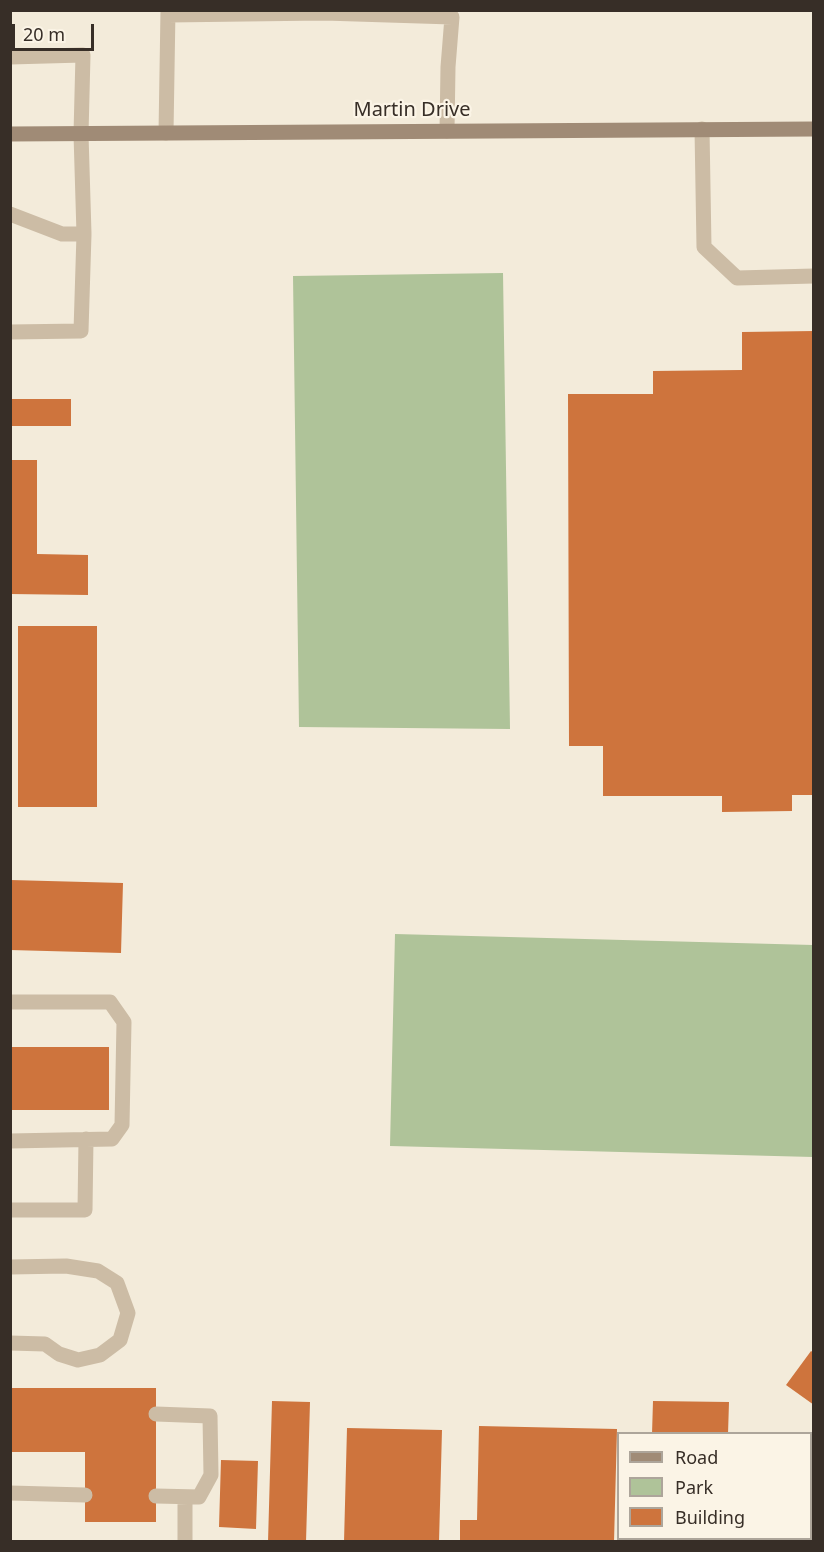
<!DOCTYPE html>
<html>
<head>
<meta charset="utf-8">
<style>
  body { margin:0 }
  #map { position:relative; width:824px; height:1552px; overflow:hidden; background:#f3ebda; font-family:"Noto Sans",sans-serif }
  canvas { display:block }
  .frame { position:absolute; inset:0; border:12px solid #372e27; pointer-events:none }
  .legend { position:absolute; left:617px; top:1432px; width:195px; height:108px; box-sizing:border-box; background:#fbf4e6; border:2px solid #ada59a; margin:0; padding:8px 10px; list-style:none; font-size:18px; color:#372e27 }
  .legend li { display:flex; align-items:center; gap:12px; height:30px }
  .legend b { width:30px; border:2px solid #ada59a }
  .scale { position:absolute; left:12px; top:24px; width:82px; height:27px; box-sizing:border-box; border:3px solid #372e27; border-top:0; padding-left:8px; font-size:18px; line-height:21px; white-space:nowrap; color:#372e27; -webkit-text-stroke:4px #fbf4e6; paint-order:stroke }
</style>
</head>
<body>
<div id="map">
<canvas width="824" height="1552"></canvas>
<div class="frame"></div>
<ul class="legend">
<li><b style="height:8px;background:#a08b76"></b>Road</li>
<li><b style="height:16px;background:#afc399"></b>Park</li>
<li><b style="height:16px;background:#ce743d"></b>Building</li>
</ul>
<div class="scale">20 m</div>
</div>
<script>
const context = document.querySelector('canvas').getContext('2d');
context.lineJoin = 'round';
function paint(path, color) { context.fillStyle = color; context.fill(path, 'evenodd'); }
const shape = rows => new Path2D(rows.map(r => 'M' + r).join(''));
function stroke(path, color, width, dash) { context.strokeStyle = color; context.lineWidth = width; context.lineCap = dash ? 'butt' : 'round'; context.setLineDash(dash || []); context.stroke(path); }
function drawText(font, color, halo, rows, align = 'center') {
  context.font = font + ' "Noto Sans",sans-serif'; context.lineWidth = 4.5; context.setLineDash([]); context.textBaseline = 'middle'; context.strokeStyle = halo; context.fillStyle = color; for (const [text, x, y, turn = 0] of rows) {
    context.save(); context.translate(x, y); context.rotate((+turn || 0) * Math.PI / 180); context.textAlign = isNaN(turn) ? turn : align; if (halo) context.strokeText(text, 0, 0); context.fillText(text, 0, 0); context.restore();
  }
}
paint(shape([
  [503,273,510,729,299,727,293,276],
  [395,934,813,945,813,1157,390,1146]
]), '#afc399');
paint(shape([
  [814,331,814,795,792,795,792,811,722,812,722,796,603,796,603,746,569,746,568,394,653,394,653,371,742,370,742,332],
  [10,399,71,399,71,426,10,426],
  [10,460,37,460,37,554,88,555,88,595,10,594],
  [18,626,97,626,97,807,18,807],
  [10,880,123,883,121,953,10,950],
  [10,1047,109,1047,109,1110,10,1110],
  [811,1351,814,1353,814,1405,786,1385],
  [10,1388,156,1388,156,1522,85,1522,85,1452,10,1452],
  [272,1401,310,1402,306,1542,268,1542],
  [653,1401,729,1402,728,1434,652,1434],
  [479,1426,617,1429,614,1542,460,1542,460,1520,477,1520],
  [347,1428,442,1430,439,1542,344,1542],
  [810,1440,814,1440,814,1485,810,1484],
  [221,1460,258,1461,256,1529,219,1527],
  [810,1507,814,1507,814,1542,770,1542,770,1538,810,1538],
  [649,1538,726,1538,726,1542,649,1542]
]), '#ce743d');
stroke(shape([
  [168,15,324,13,452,17,448,67,447,131],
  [10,57,83,55,81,134,84,234,62,234,10,214],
  [702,129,704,247,737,278,814,276],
  [166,133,168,10],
  [10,332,81,331,84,234],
  [10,1002,110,1002,124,1022,122,1125,112,1139,10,1141],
  [10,1210,85,1210,86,1139],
  [10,1267,66,1266,98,1271,117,1283,128,1313,120,1340,100,1355,78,1360,59,1354,45,1344,10,1343],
  [156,1414,210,1416,211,1475,199,1497,156,1496],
  [10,1493,85,1495],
  [185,1497,185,1542]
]), '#ccbca5', 15);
stroke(shape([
  [10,134,814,129]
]), '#a08b76', 15);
drawText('20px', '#372e27', '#fbf4e6', [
  ["Martin Drive",412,110]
]);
</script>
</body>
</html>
